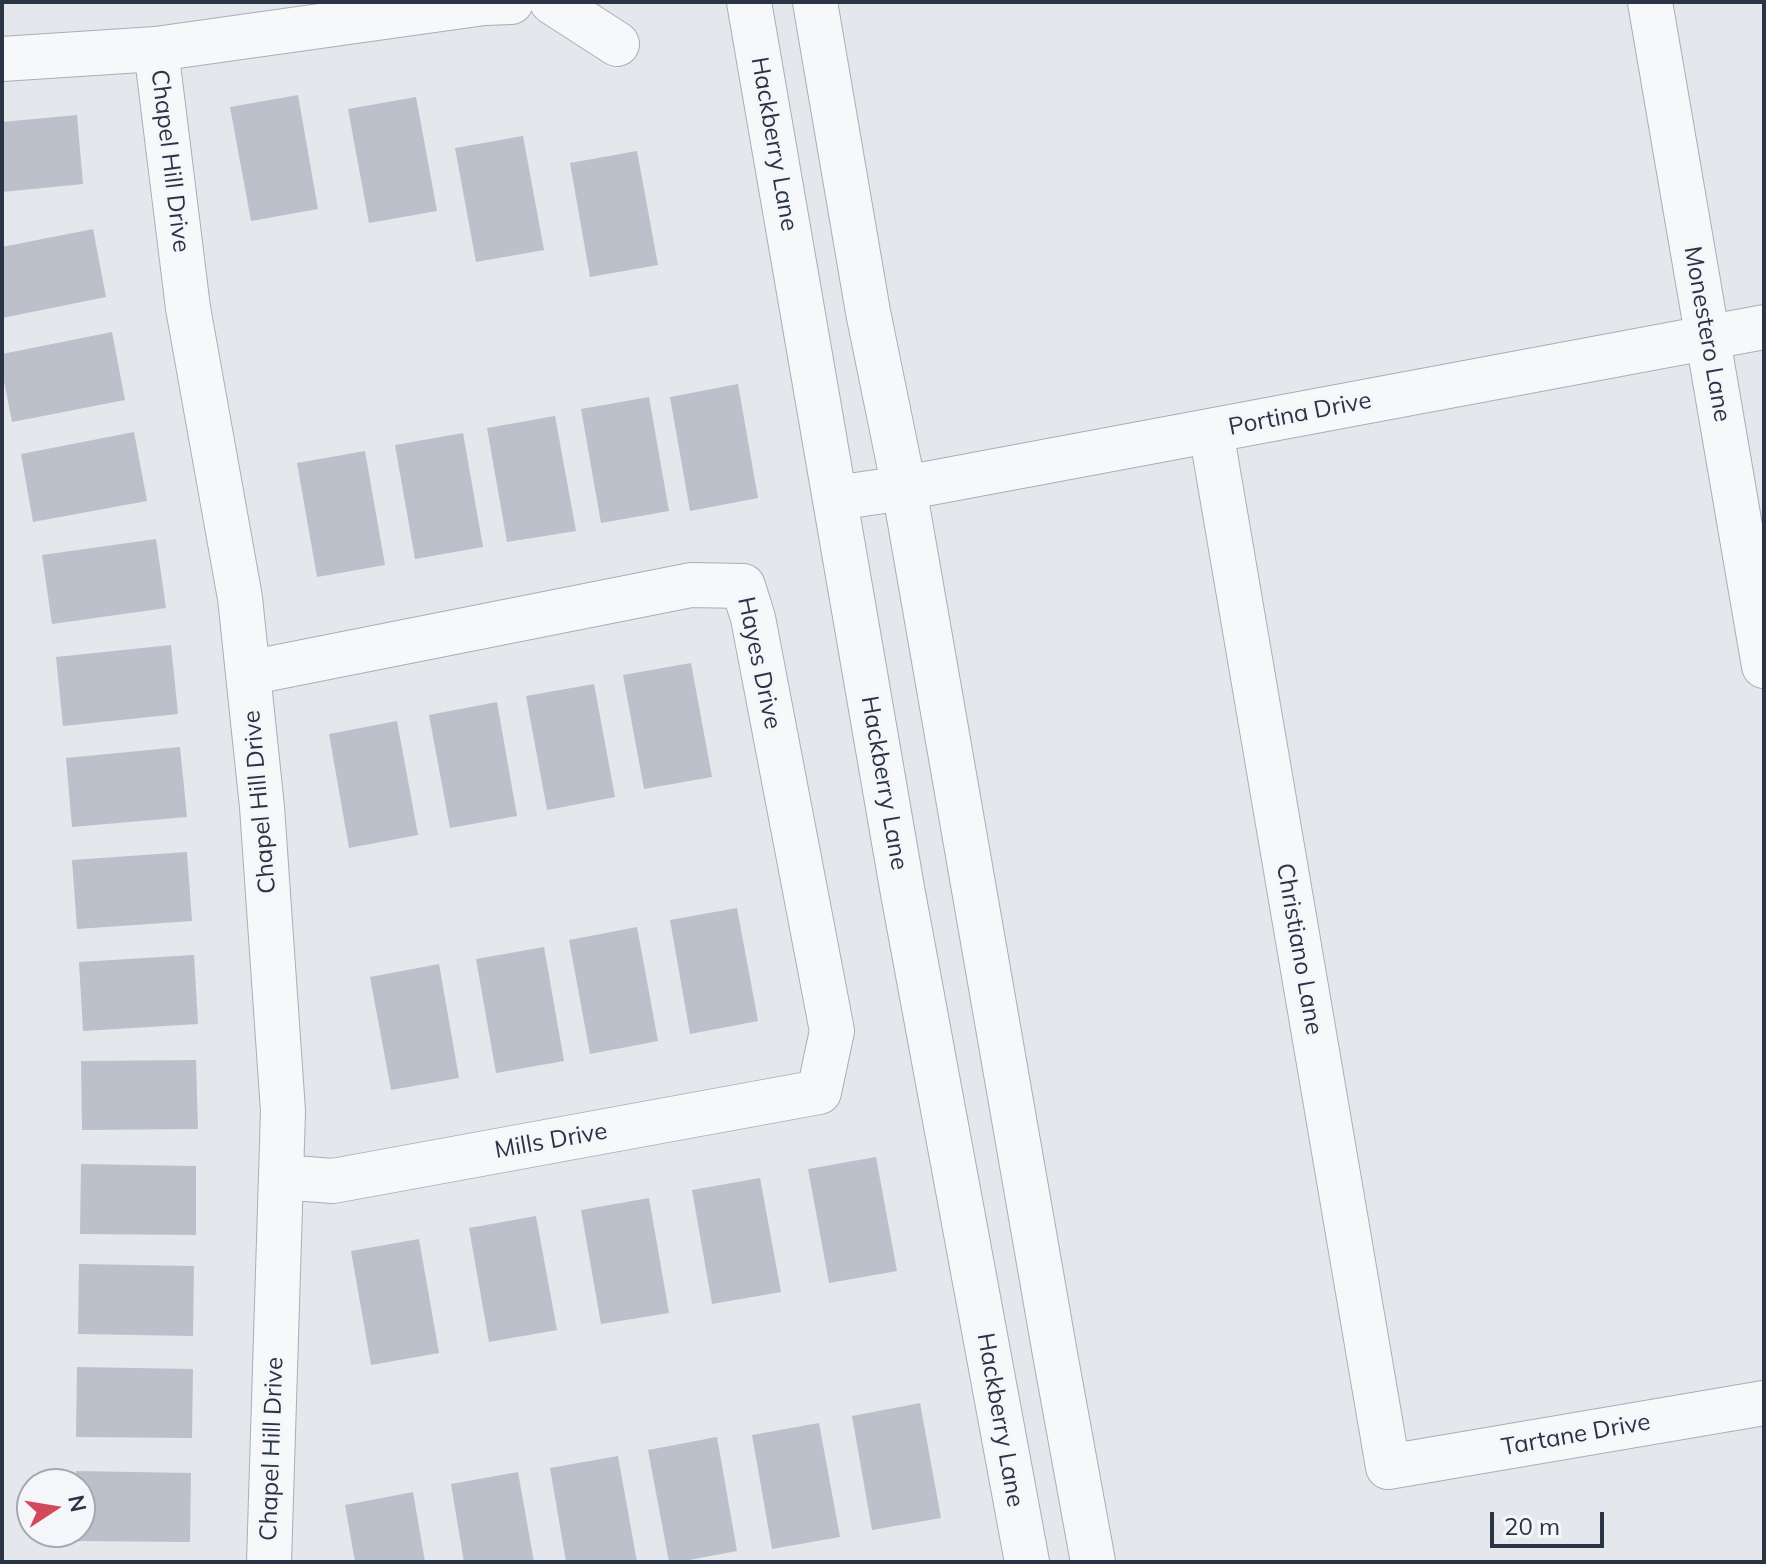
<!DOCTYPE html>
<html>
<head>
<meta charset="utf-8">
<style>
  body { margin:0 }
  #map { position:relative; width:1766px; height:1564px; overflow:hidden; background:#e4e7ec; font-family:Mulish,sans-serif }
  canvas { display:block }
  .frame { position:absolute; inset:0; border:4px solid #2b3445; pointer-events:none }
  .north { position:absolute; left:16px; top:1468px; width:80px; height:80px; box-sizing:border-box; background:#f4f6f9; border:2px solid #a4a8b1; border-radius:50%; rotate:78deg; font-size:22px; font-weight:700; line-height:32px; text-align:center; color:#2b3445 }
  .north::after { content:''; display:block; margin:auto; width:28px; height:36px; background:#d1495b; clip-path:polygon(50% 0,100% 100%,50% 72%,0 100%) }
  .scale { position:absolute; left:1490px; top:1512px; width:114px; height:36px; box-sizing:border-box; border:4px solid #2b3445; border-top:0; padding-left:10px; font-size:24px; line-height:28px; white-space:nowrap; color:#2b3445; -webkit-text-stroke:6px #f4f6f9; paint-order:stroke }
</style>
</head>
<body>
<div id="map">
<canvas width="1766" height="1564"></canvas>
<div class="frame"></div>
<div class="north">N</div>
<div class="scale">20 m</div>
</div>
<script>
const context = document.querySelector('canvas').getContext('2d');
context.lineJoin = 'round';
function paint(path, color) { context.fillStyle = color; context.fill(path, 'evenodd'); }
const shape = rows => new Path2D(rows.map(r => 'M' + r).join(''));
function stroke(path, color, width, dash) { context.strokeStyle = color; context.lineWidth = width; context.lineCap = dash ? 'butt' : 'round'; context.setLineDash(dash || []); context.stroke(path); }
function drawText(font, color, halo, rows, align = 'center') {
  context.font = font + ' Mulish,sans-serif'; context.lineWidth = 6; context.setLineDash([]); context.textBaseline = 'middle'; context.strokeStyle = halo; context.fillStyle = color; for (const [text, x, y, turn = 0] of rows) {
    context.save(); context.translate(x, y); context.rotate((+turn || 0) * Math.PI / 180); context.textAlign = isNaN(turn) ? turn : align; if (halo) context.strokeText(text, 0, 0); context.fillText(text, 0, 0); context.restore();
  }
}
paint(shape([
  [298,95,318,209,251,221,230,107],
  [416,97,437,211,369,223,348,109],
  [77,115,83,184,2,192,2,122],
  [523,136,544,250,476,262,455,148],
  [637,151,658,265,590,277,570,163],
  [93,229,106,297,2,318,2,247],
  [112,332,125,400,12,422,2,371,2,354],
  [738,384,758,498,690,511,670,397],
  [649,397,669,511,601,523,581,409],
  [555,416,576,531,507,542,487,428],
  [134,432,147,501,33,522,21,454],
  [463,433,483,547,415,559,395,445],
  [365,451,385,565,317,577,297,463],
  [156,539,166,608,52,624,42,555],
  [171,645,178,714,63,726,56,657],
  [691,663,712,777,644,789,623,675],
  [594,684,615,797,547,810,526,696],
  [497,702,517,816,450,828,429,715],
  [397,721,418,835,349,848,329,734],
  [180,747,187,817,72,827,66,758],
  [187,852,192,921,77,929,72,860],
  [737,908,758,1021,690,1034,670,920],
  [637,927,658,1041,590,1054,569,940],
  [544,947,564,1061,496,1073,476,959],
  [194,955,198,1024,83,1031,79,962],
  [439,964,459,1078,391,1090,370,977],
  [196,1060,198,1129,82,1130,81,1061],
  [876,1157,897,1271,829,1283,808,1169],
  [81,1164,196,1166,196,1235,80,1234],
  [760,1178,781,1292,712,1304,692,1190],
  [649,1198,669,1313,601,1324,581,1210],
  [536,1216,557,1330,489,1342,469,1228],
  [419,1239,439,1353,371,1365,351,1251],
  [79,1264,194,1266,193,1336,78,1334],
  [77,1367,193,1369,192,1438,76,1437],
  [920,1403,941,1518,872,1530,852,1416],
  [819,1423,840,1537,772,1549,752,1435],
  [717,1437,737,1551,678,1562,669,1562,648,1450],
  [618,1456,637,1562,566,1562,550,1468],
  [76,1471,191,1473,190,1542,75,1541,75,1532,80,1532,80,1484,76,1484],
  [518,1472,534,1562,464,1562,451,1484],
  [413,1492,425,1562,355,1562,345,1505]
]), '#bbc0ca');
const minor = shape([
  [552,2,617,44],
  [749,2,902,888,1027,1562],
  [815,2,868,312,904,488,1055,1354,1093,1562],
  [1650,2,1764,666],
  [156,49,188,308,240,598,262,807,283,1111,269,1562],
  [2,59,156,49,484,3,511,2],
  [1211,431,1388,1467,1764,1403],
  [836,498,904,488,1764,327],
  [248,673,691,585,743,586,753,618,832,1031,819,1092,333,1181,281,1177]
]);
stroke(minor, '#a9aeb7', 46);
stroke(minor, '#f7f8fa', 44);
drawText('24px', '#2b3445', '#f4f6f9', [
  ["Hackberry Lane",774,144,80],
  ["Chapel Hill Drive",170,161,83],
  ["Monestero Lane",1707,334,80],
  ["Portina Drive",1300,414,-11],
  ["Hayes Drive",759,663,78],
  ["Hackberry Lane",884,783,80],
  ["Chapel Hill Drive",260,802,-95],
  ["Christiano Lane",1299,949,80],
  ["Mills Drive",551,1141,-10],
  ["Hackberry Lane",1000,1420,80],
  ["Tartane Drive",1576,1435,-10],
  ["Chapel Hill Drive",272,1449,-88]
]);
</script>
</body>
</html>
